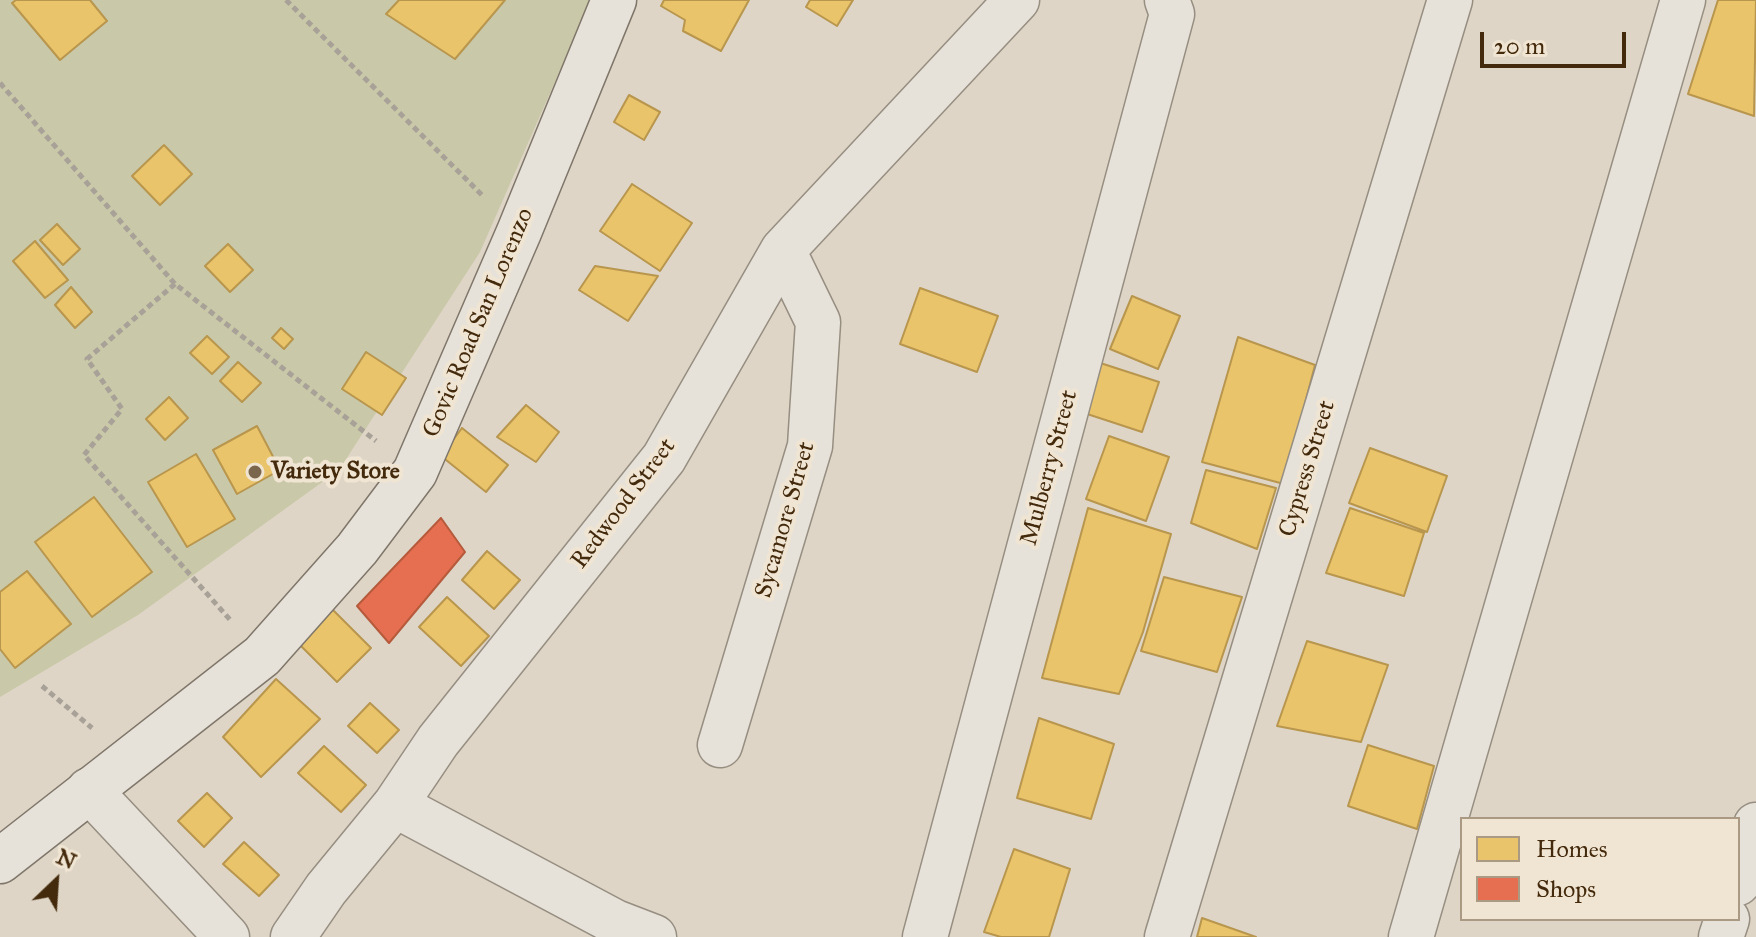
<!DOCTYPE html>
<html>
<head>
<meta charset="utf-8">
<style>
  body { margin:0 }
  #map { position:relative; width:1756px; height:937px; overflow:hidden; background:#ded5c6; font-family:"IM FELL Great Primer",serif }
  canvas { display:block }
  .legend { position:absolute; left:1460px; top:817px; width:280px; height:104px; box-sizing:border-box; background:#f0e5d3; border:2px solid #ab9a83; margin:0; padding:10px 14px; list-style:none; font-size:24px; color:#442a0c }
  .legend li { display:flex; align-items:center; gap:16px; height:40px }
  .legend b { width:40px; border:2px solid #ab9a83 }
  .north { position:absolute; left:16px; top:841px; width:80px; height:80px; -webkit-text-stroke:6px #f0e5d3; paint-order:stroke; rotate:25deg; font-size:22px; font-weight:700; line-height:32px; text-align:center; color:#442a0c }
  .north::after { content:''; display:block; margin:auto; width:28px; height:36px; background:#442a0c; clip-path:polygon(50% 0,100% 100%,50% 72%,0 100%) }
  .scale { position:absolute; left:1480px; top:32px; width:146px; height:36px; box-sizing:border-box; border:4px solid #442a0c; border-top:0; padding-left:10px; font-size:24px; line-height:28px; white-space:nowrap; color:#442a0c; -webkit-text-stroke:6px #f0e5d3; paint-order:stroke }
</style>
</head>
<body>
<div id="map">
<canvas width="1756" height="937"></canvas>
<ul class="legend">
<li><b style="height:22px;background:#e9c46a"></b>Homes</li>
<li><b style="height:22px;background:#e76f51"></b>Shops</li>
</ul>
<div class="north">N</div>
<div class="scale">20 m</div>
</div>
<script>
const context = document.querySelector('canvas').getContext('2d');
context.lineJoin = 'round';
function paint(path, color) { context.fillStyle = color; context.fill(path, 'evenodd'); }
const shape = rows => new Path2D(rows.map(r => 'M' + r).join(''));
function stroke(path, color, width, dash) { context.strokeStyle = color; context.lineWidth = width; context.lineCap = dash ? 'butt' : 'round'; context.setLineDash(dash || []); context.stroke(path); }
function drawText(font, color, halo, rows, align = 'center') {
  context.font = font + ' "IM FELL Great Primer",serif'; context.lineWidth = 8; context.setLineDash([]); context.textBaseline = 'middle'; context.strokeStyle = halo; context.fillStyle = color; for (const [text, x, y, turn = 0] of rows) {
    context.save(); context.translate(x, y); context.rotate((+turn || 0) * Math.PI / 180); context.textAlign = isNaN(turn) ? turn : align; if (halo) context.strokeText(text, 0, 0); context.fillText(text, 0, 0); context.restore();
  }
}
paint(shape([
  [0,0,591,0,480,252,339,470,138,615,0,697]
]), '#c9c8a8');
const homes = shape([
  [16,0,90,0,107,21,60,60,12,3,16,0],
  [399,0,505,0,455,59,386,14,399,0],
  [664,0,749,0,721,51,683,31,685,20,661,6,664,0],
  [810,0,853,0,837,26,806,7,810,0],
  [1718,0,1756,0,1754,116,1688,94,1718,0],
  [629,95,660,112,644,140,614,122,629,95],
  [164,145,192,174,160,205,132,176,164,145],
  [632,184,692,223,660,271,600,231,632,184],
  [57,224,80,249,63,265,40,240,57,224],
  [35,241,68,280,45,298,13,261,35,241],
  [228,244,253,270,230,292,205,266,228,244],
  [595,266,658,276,628,321,579,290,595,266],
  [71,287,92,312,75,328,55,305,71,287],
  [920,288,998,316,977,372,900,344,920,288],
  [1132,296,1180,316,1158,369,1110,349,1132,296],
  [281,328,293,339,284,349,272,338,281,328],
  [207,336,229,357,212,374,190,353,207,336],
  [1238,337,1315,365,1284,484,1202,462,1238,337],
  [366,352,406,378,382,415,342,389,366,352],
  [1088,359,1159,382,1142,432,1072,409,1088,359],
  [238,362,261,383,242,402,220,381,238,362],
  [169,397,188,418,165,440,146,419,169,397],
  [526,405,559,432,536,462,497,437,526,405],
  [257,426,280,470,237,494,213,450,257,426],
  [462,428,508,465,486,492,441,456,462,428],
  [1109,436,1169,457,1146,521,1086,499,1109,436],
  [1370,448,1447,476,1427,532,1349,503,1370,448],
  [196,454,235,519,187,547,148,482,196,454],
  [1206,470,1276,488,1257,549,1191,523,1206,470],
  [94,497,152,572,92,617,35,542,94,497],
  [1088,508,1171,534,1143,632,1119,694,1042,678,1088,508],
  [1350,508,1424,533,1404,596,1326,573,1350,508],
  [487,551,520,580,494,609,462,580,487,551],
  [27,571,71,624,15,668,0,649,0,592,27,571],
  [1164,577,1242,597,1217,672,1141,651,1164,577],
  [447,597,489,636,461,666,419,627,447,597],
  [330,607,371,648,337,682,296,641,330,607],
  [1307,641,1388,665,1361,742,1277,726,1307,641],
  [276,679,320,719,261,777,223,737,276,679],
  [370,703,399,730,377,753,348,726,370,703],
  [1039,718,1114,744,1091,819,1017,798,1039,718],
  [1368,745,1434,766,1417,829,1348,806,1368,745],
  [324,746,366,785,341,812,298,773,324,746],
  [207,793,232,818,204,847,178,821,207,793],
  [244,842,279,875,259,896,223,864,244,842],
  [1014,849,1070,869,1049,937,1001,937,984,932,1014,849],
  [1202,918,1256,937,1197,937,1202,918]
]);
paint(homes, '#e9c46a');
stroke(homes, '#b8964e', 2);
const shops = shape([
  [441,518,465,552,389,643,357,606,441,518]
]);
paint(shops, '#e76f51');
stroke(shops, '#b65a3c', 2);
const minor = shape([
  [720,745,810,446,818,322,783,250],
  [89,790,227,937],
  [395,805,615,922,654,937],
  [1738,883,1756,825],
  [293,937,326,889,395,805,438,741,664,458,783,250,1017,0],
  [925,937,1172,14,1167,0],
  [1167,937,1450,0],
  [1411,937,1683,0],
  [1721,937,1727,919]
]);
const secondary = shape([
  [0,861,262,656,357,549,415,472,519,232,614,0]
]);
stroke(minor, '#968e81', 47);
stroke(secondary, '#7f766a', 47);
stroke(shape([
  [286,0,484,197],
  [0,83,175,284,376,441],
  [175,284,87,359,122,409,84,455,232,622],
  [42,686,92,728]
]), '#a8a198', 5, [6, 4]);
stroke(minor, '#e6e1d9', 44);
stroke(secondary, '#e6e1d9', 44);
for (const [x, y, r, color] of [
  [255,472,8,"#7a664d"]
]) { const dot = new Path2D(); dot.arc(x, y, r, 0, 2 * Math.PI); context.fillStyle = color; context.fill(dot); stroke(dot, '#f0e5d3', 3); }
drawText('24px', '#442a0c', '#f0e5d3', [
  ["Govic Road San Lorenzo",479,323,-67],
  ["Mulberry Street",1050,468,-75],
  ["Cypress Street",1308,469,-73],
  ["Redwood Street",624,504,-53],
  ["Sycamore Street",786,520,-74]
]);
drawText('bold 24px', '#442a0c', '#f0e5d3', [
  ["Variety Store",271,472]
], 'left');
</script>
</body>
</html>
